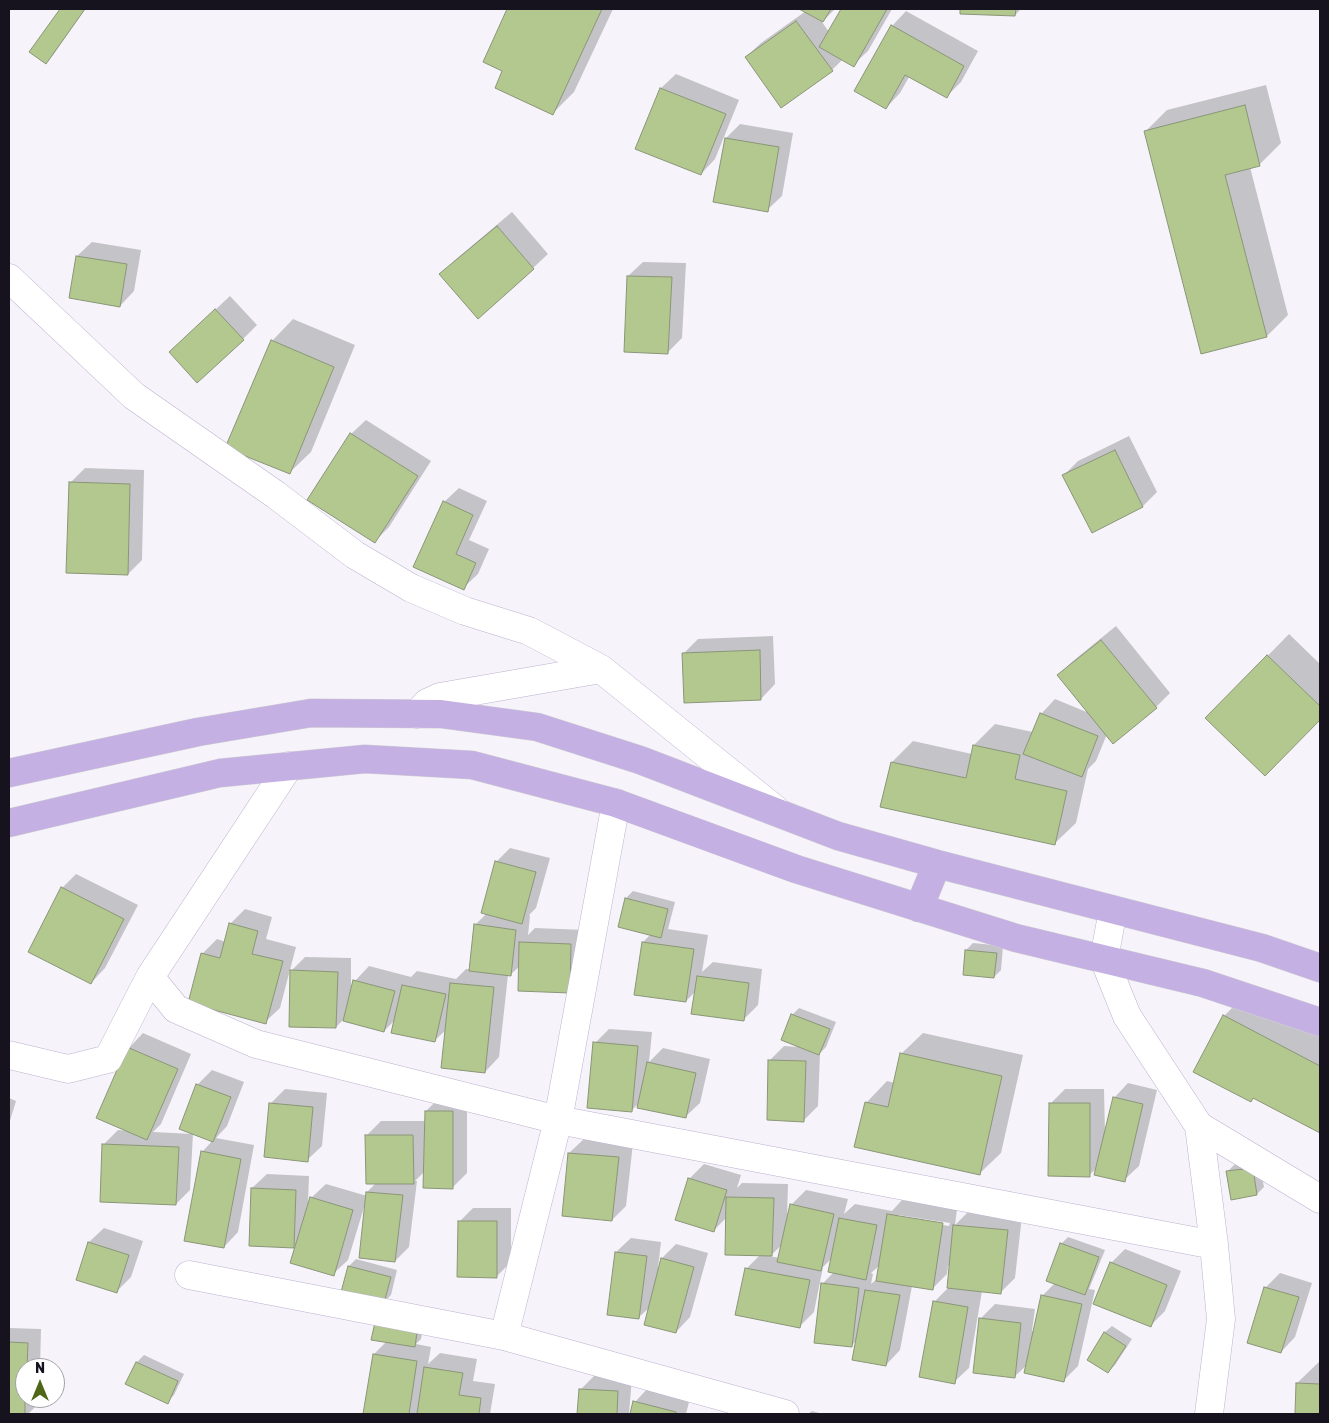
<!DOCTYPE html>
<html>
<head>
<meta charset="utf-8">
<style>
  body { margin:0 }
  #map { position:relative; width:1329px; height:1423px; overflow:hidden; background:#f6f4fa; font-family:Rubik,sans-serif }
  canvas { display:block }
  .frame { position:absolute; inset:0; border:10px solid #17131e; pointer-events:none }
  .north { position:absolute; left:15px; top:1358px; width:50px; height:50px; box-sizing:border-box; background:#fff; border:1px solid #a2a1a5; border-radius:50%; rotate:0deg; font-size:14px; font-weight:700; line-height:20px; text-align:center; color:#17131e }
  .north::after { content:''; display:block; margin:auto; width:18px; height:22px; background:#4f6717; clip-path:polygon(50% 0,100% 100%,50% 72%,0 100%) }
</style>
</head>
<body>
<div id="map">
<canvas width="1329" height="1423"></canvas>
<div class="frame"></div>
<div class="north">N</div>
</div>
<script>
const context = document.querySelector('canvas').getContext('2d');
context.lineJoin = 'round';
function paint(path, color) { context.fillStyle = color; context.fill(path, 'evenodd'); }
const shape = rows => new Path2D(rows.map(r => 'M' + r).join(''));
function stroke(path, color, width, dash) { context.strokeStyle = color; context.lineWidth = width; context.lineCap = dash ? 'butt' : 'round'; context.setLineDash(dash || []); context.stroke(path); }
paint(shape([
  [61,9,85,9,53,55,46,62,31,52],
  [509,9,613,9,574,92,553,113,504,71,484,62],
  [802,9,835,9,822,22,829,32,842,9,892,9,868,51,853,65,843,59,832,70,746,57,761,43,806,11],
  [961,9,1021,9,1015,15,961,13],
  [906,11,978,51,961,82,946,97,909,77,900,93,886,108,892,26],
  [676,74,739,100,715,159,701,174,637,149,661,88],
  [1266,85,1281,143,1260,164,1250,167,1288,315,1267,336,1145,132,1167,110],
  [740,124,793,133,782,196,767,210,726,138],
  [512,212,548,254,533,268,441,275,455,260],
  [92,242,141,250,134,291,120,306,77,256],
  [643,262,686,263,682,338,668,352,628,276],
  [230,296,257,325,243,339,185,338],
  [293,319,355,345,311,452,289,473,272,341],
  [366,420,431,461,389,527,375,541,351,434],
  [1129,436,1157,492,1143,506,1064,475,1078,461],
  [85,468,144,470,142,560,128,574,70,483],
  [459,488,487,501,469,540,489,549,478,574,463,588,444,502],
  [1116,626,1170,693,1156,707,1107,734,1096,761,1088,769,1076,823,1054,844,892,762,913,741,972,754,974,745,995,724,1033,732,1041,714,1055,699,1089,713,1058,675,1073,661],
  [1289,634,1320,664,1320,719,1265,775,1207,718],
  [773,636,775,684,761,699,684,653,698,639],
  [510,848,550,858,536,908,529,915,530,916,528,935,535,928,585,930,569,992,520,966,510,975,508,975,499,1057,485,1072,447,1029,434,1041,396,1019,384,1031,343,1020,336,1027,291,971,305,957,351,958,351,992,355,981,369,966,411,977,417,971,456,979,466,969,470,969,476,924,487,913,496,862],
  [76,874,138,905,105,968,91,983,62,888],
  [633,891,675,902,668,929,708,935,702,972,713,962,762,969,758,1005,743,1020,696,991,686,1001,643,942,651,934,626,898],
  [245,909,272,917,266,939,296,947,280,1008,265,1022,202,954,217,939,226,942,230,924],
  [973,943,1003,946,1001,970,994,977,966,950],
  [1245,995,1320,1034,1320,1131,1254,1097,1251,1101,1224,1016],
  [799,1008,836,1022,826,1047,820,1053,818,1106,804,1120,770,1060,784,1046,799,1047,792,1015],
  [609,1029,652,1032,649,1062,663,1048,710,1059,700,1103,685,1117,640,1102,631,1111,595,1043],
  [143,1033,191,1054,161,1124,153,1132,193,1134,197,1085,212,1070,244,1082,227,1126,216,1138,254,1145,238,1232,224,1247,202,1152,213,1140,193,1133,190,1190,176,1204,103,1145,118,1130,129,1131,129,1048],
  [923,1033,1023,1055,1001,1153,979,1174,866,1103,887,1081,895,1083,901,1054],
  [1128,1083,1157,1090,1139,1166,1124,1180,1097,1168,1089,1175,1050,1104,1065,1089,1104,1089,1105,1135,1114,1098],
  [285,1089,327,1093,322,1146,307,1160,271,1103],
  [440,1097,467,1097,467,1173,452,1188,425,1171,415,1181,417,1181,409,1247,395,1261,365,1204,348,1260,333,1274,298,1242,293,1247,252,1188,267,1174,309,1176,308,1204,311,1198,326,1184,367,1196,367,1192,376,1183,366,1136,381,1121,426,1121,426,1111],
  [9,1098,16,1101,9,1124],
  [584,1139,633,1143,626,1206,612,1220,569,1153],
  [1259,1161,1264,1187,1257,1194,1227,1172,1234,1165],
  [704,1164,741,1175,737,1188,742,1183,788,1184,787,1218,788,1218,791,1205,806,1190,848,1199,844,1214,855,1204,892,1211,902,1200,957,1209,955,1225,969,1211,1022,1216,1015,1278,1000,1293,982,1291,969,1368,954,1382,934,1302,948,1288,950,1266,948,1266,947,1274,932,1289,912,1286,900,1350,886,1365,856,1341,852,1345,822,1284,834,1272,832,1258,823,1267,814,1312,800,1326,746,1269,761,1254,727,1217,714,1230,689,1179],
  [898,1215,950,1223,949,1226,898,1217],
  [783,1244,779,1258,770,1256],
  [880,1265,878,1278,871,1284,873,1274,871,1273],
  [473,1208,511,1208,511,1262,496,1277,459,1222],
  [104,1228,143,1241,131,1277,117,1291,77,1279,89,1242],
  [1068,1237,1105,1250,1089,1289,1095,1290,1078,1366,1064,1380,1027,1365,1014,1377,980,1319,995,1304,1035,1309,1032,1331,1034,1331,1042,1296,1055,1283,1061,1244],
  [631,1238,661,1242,658,1268,659,1269,662,1258,676,1244,708,1253,690,1317,676,1332,650,1307,638,1318,616,1252],
  [1125,1249,1181,1271,1165,1311,1151,1325,1111,1263],
  [356,1259,397,1270,391,1295,384,1302,342,1291,349,1266],
  [1280,1273,1312,1283,1295,1337,1281,1352,1265,1288],
  [425,1319,421,1339,416,1344,431,1347,428,1364,440,1353,477,1359,473,1381,495,1384,490,1414,365,1414,374,1354,387,1341],
  [1112,1326,1132,1339,1115,1365,1108,1372,1088,1359,1105,1332],
  [9,1328,41,1329,40,1368,25,1368,25,1398,39,1398,39,1403,28,1414,9,1414],
  [144,1355,184,1374,174,1395,167,1402,127,1383,137,1362],
  [1320,1361,1320,1414,1296,1414,1297,1383],
  [595,1375,632,1377,629,1414,579,1414,581,1389],
  [649,1387,690,1398,686,1414,631,1414,635,1402],
  [812,1411,823,1414,808,1414]
]), '#0003');
const building = shape([
  [60,9,85,9,46,64,29,52,60,9],
  [507,9,602,9,553,115,495,88,502,71,483,62,507,9],
  [799,9,831,9,823,22,799,9],
  [841,9,887,9,854,67,819,47,841,9],
  [960,9,1016,9,1015,16,960,14,960,9],
  [796,21,833,71,781,108,745,57,796,21],
  [891,25,964,66,947,98,905,75,886,109,854,91,891,25],
  [660,88,726,114,701,175,635,149,660,88],
  [1245,105,1260,166,1225,175,1267,337,1201,354,1144,131,1245,105],
  [725,138,779,147,768,212,713,202,725,138],
  [497,226,534,269,478,319,439,274,497,226],
  [76,256,127,264,120,307,69,298,76,256],
  [627,276,672,277,668,354,624,352,627,276],
  [215,309,244,340,197,383,169,352,215,309],
  [271,340,334,367,290,474,225,448,271,340],
  [350,433,418,476,375,543,307,500,350,433],
  [1115,450,1143,507,1092,533,1062,475,1115,450],
  [69,482,130,484,128,575,66,573,69,482],
  [443,501,473,515,456,554,476,563,464,590,413,567,443,501],
  [1101,640,1157,708,1113,744,1057,675,1101,640],
  [760,650,761,700,684,703,682,653,760,650],
  [1267,655,1320,706,1320,720,1265,776,1205,718,1267,655],
  [1040,713,1098,736,1082,777,1023,754,1040,713],
  [973,745,1020,755,1015,779,1067,791,1055,845,880,807,891,762,966,778,973,745],
  [495,861,536,872,522,924,481,913,495,861],
  [61,887,124,919,91,984,28,952,61,887],
  [625,898,668,909,661,938,618,927,625,898],
  [229,923,258,931,252,954,283,961,266,1024,188,1003,201,953,220,958,229,923],
  [474,924,516,930,511,976,469,971,474,924],
  [519,942,571,944,570,993,518,991,519,942],
  [642,942,694,949,686,1002,634,995,642,942],
  [965,950,997,953,994,978,963,975,965,950],
  [290,970,338,972,336,1028,289,1027,290,970],
  [697,976,749,983,744,1021,691,1014,697,976],
  [353,980,395,991,384,1032,343,1021,353,980],
  [450,983,494,987,485,1073,441,1068,450,983],
  [402,985,446,994,435,1042,391,1033,402,985],
  [791,1014,830,1029,819,1055,781,1040,791,1014],
  [1223,1015,1320,1066,1320,1133,1253,1098,1251,1102,1193,1072,1223,1015],
  [593,1042,638,1046,632,1112,587,1108,593,1042],
  [127,1047,178,1069,147,1140,96,1118,127,1047],
  [900,1053,1002,1076,980,1175,854,1147,865,1102,888,1107,900,1053],
  [768,1060,806,1061,804,1122,767,1120,768,1060],
  [647,1062,696,1073,686,1118,637,1108,647,1062],
  [196,1084,231,1097,213,1142,179,1129,196,1084],
  [1113,1097,1143,1104,1125,1182,1094,1175,1113,1097],
  [269,1103,313,1107,308,1162,264,1157,269,1103],
  [1049,1103,1090,1103,1090,1177,1048,1176,1049,1103],
  [425,1111,453,1111,453,1189,423,1188,425,1111],
  [365,1135,413,1135,414,1184,366,1184,365,1135],
  [102,1144,179,1147,176,1205,100,1202,102,1144],
  [201,1151,241,1159,224,1248,184,1241,201,1151],
  [568,1153,619,1157,612,1221,562,1216,568,1153],
  [1253,1168,1257,1195,1231,1200,1226,1171,1253,1168],
  [688,1178,727,1190,714,1232,675,1220,688,1178],
  [251,1188,296,1190,294,1248,249,1246,251,1188],
  [366,1192,403,1195,395,1262,359,1258,366,1192],
  [310,1197,353,1210,334,1276,290,1263,310,1197],
  [726,1197,774,1198,772,1256,725,1255,726,1197],
  [790,1204,834,1214,821,1271,777,1262,790,1204],
  [887,1214,943,1223,933,1290,876,1281,887,1214],
  [839,1218,877,1225,866,1280,828,1272,839,1218],
  [458,1221,497,1221,497,1278,457,1277,458,1221],
  [953,1225,1008,1230,1001,1294,947,1288,953,1225],
  [88,1242,129,1255,117,1293,76,1280,88,1242],
  [1060,1243,1099,1257,1085,1295,1046,1281,1060,1243],
  [615,1252,647,1256,639,1319,607,1315,615,1252],
  [661,1258,694,1267,676,1333,644,1325,661,1258],
  [1110,1262,1167,1285,1151,1327,1093,1304,1110,1262],
  [348,1266,391,1277,384,1303,341,1292,348,1266],
  [745,1268,810,1280,800,1328,735,1315,745,1268],
  [821,1283,859,1288,852,1347,814,1343,821,1283],
  [1264,1287,1299,1297,1281,1353,1247,1343,1264,1287],
  [865,1290,900,1295,886,1366,852,1360,865,1290],
  [1041,1295,1082,1304,1064,1382,1024,1373,1041,1295],
  [933,1301,968,1307,955,1384,919,1377,933,1301],
  [376,1318,418,1325,415,1347,371,1340,376,1318],
  [979,1318,1021,1323,1015,1378,973,1373,979,1318],
  [1104,1332,1126,1346,1108,1373,1087,1360,1104,1332],
  [9,1342,28,1343,27,1368,25,1368,25,1414,9,1414,9,1342],
  [373,1354,417,1361,409,1414,363,1414,373,1354],
  [136,1362,178,1381,168,1404,125,1384,136,1362],
  [424,1367,463,1373,459,1395,481,1398,479,1414,417,1414,424,1367],
  [1296,1383,1320,1384,1320,1414,1295,1414,1296,1383],
  [579,1389,618,1391,617,1414,577,1414,579,1389],
  [633,1401,676,1412,676,1414,630,1414,633,1401]
]);
paint(building, '#b2c88e');
stroke(building, '#8a9578', 1);
const minor = shape([
  [9,278,134,396,276,495,355,555,411,588,465,611,529,631,601,669,776,810],
  [417,714,427,703,440,697,601,669],
  [289,766,150,977,176,1009,256,1044,558,1120,1214,1245],
  [1113,910,1104,959,1127,1016,1199,1126,1214,1245,1221,1319,1209,1414],
  [9,1055,68,1069,108,1059,150,977],
  [1199,1126,1320,1199],
  [189,1275,504,1336,785,1414],
  [504,1336,558,1120,616,803]
]);
const major = shape([
  [9,773,198,732,311,713,441,714,537,727,640,760,838,836,937,864,1262,948,1320,968],
  [9,823,220,773,365,759,472,765,616,803,796,869,1016,938,1203,983,1320,1022],
  [919,908,937,864]
]);
stroke(minor, '#bcb1d0', 29);
stroke(major, '#d1d0d2', 29);
stroke(minor, '#fff', 28);
stroke(major, '#c5b0e3', 28);
</script>
</body>
</html>
